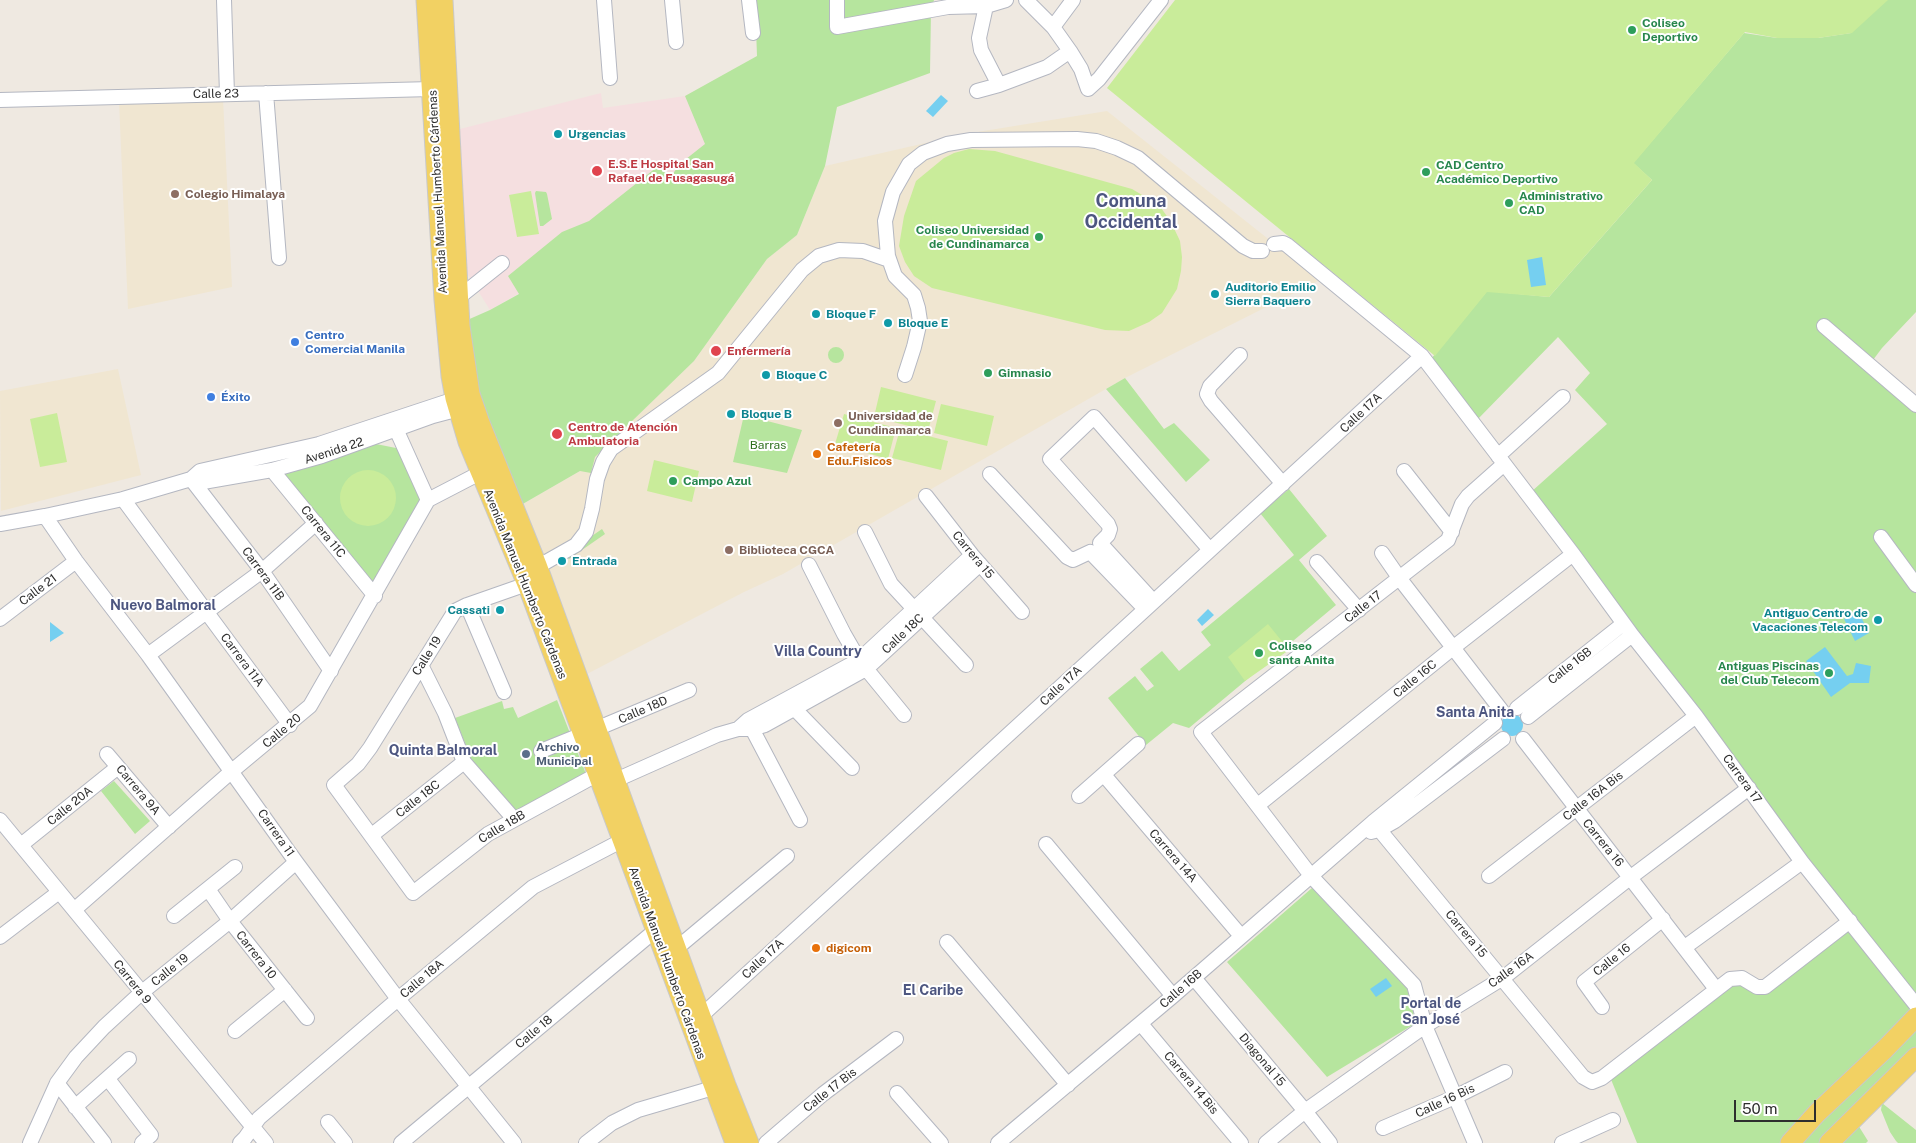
<!DOCTYPE html>
<html>
<head>
<meta charset="utf-8">
<style>
  body { margin:0 }
  #map { position:relative; width:1916px; height:1143px; overflow:hidden; background:#efe9e1; font-family:"Public Sans",sans-serif }
  canvas { display:block }
  .scale { position:absolute; left:1734px; top:1100px; width:82px; height:22px; box-sizing:border-box; border:2px solid #2e2e2e; border-top:0; padding-left:6px; font-size:15px; line-height:18px; white-space:nowrap; color:#2e2e2e; -webkit-text-stroke:4px #fff; paint-order:stroke }
</style>
</head>
<body>
<div id="map">
<canvas width="1916" height="1143"></canvas>
<div class="scale">50 m</div>
</div>
<script>
const context = document.querySelector('canvas').getContext('2d');
context.lineJoin = 'round';
function paint(path, color) { context.fillStyle = color; context.fill(path, 'evenodd'); }
const shape = rows => new Path2D(rows.map(r => 'M' + r).join(''));
function stroke(path, color, width, dash) { context.strokeStyle = color; context.lineWidth = width; context.lineCap = dash ? 'butt' : 'round'; context.setLineDash(dash || []); context.stroke(path); }
function drawText(font, color, halo, rows, align = 'center') {
  context.font = font + ' "Public Sans",sans-serif'; context.lineWidth = 4; context.setLineDash([]); context.textBaseline = 'middle'; context.strokeStyle = halo; context.fillStyle = color; for (const [text, x, y, turn = 0] of rows) {
    context.save(); context.translate(x, y); context.rotate((+turn || 0) * Math.PI / 180); context.textAlign = isNaN(turn) ? turn : align; if (halo) context.strokeText(text, 0, 0); context.fillText(text, 0, 0); context.restore();
  }
}
paint(shape([
  [223,98,232,287,128,309,119,101],
  [1107,111,1320,280,1125,378,783,574,744,592,587,674,556,586,521,505,580,471,694,361,767,259,797,235,825,166,965,134],
  [118,369,141,475,1,511,0,391]
]), '#f0e6d1');
paint(shape([
  [716,79,740,213,523,291,490,310,465,270,460,129,601,93,603,108,685,96]
]), '#f5dfe0');
paint(shape([
  [755,0,830,0,834,20,842,0,934,0,931,10,930,73,837,107,825,166,797,235,767,259,694,361,595,457,591,473,580,471,521,505,478,404,465,321,490,310,519,294,508,276,562,232,589,221,657,167,671,176,681,163,705,144,685,96,757,56],
  [1876,0,1916,0,1916,312,1882,348,1867,368,1916,410,1916,996,1805,859,1531,492,1607,424,1575,390,1590,373,1558,337,1477,420,1431,359,1487,291,1549,297,1652,180,1633,163,1744,33,1777,38,1818,38,1851,33],
  [536,191,546,192,547,194,552,219,543,226,540,226,535,193],
  '828 355a8 8 0 1 1 16 0a8 8 0 1 1-16 0Z',
  [1125,378,1164,429,1174,423,1210,460,1186,482,1106,389],
  [744,415,802,430,787,473,733,462],
  [376,444,401,449,424,500,374,588,281,474],
  [1289,489,1327,536,1299,560,1336,605,1189,728,1173,723,1146,745,1108,698,1135,676,1147,691,1154,686,1140,669,1162,651,1179,671,1211,645,1201,632,1294,555,1260,513],
  [602,529,605,534,569,559,566,554],
  [557,700,586,774,515,812,473,764,455,718,502,701,504,709,513,707,518,718],
  [114,781,150,821,135,834,101,791],
  [1312,888,1407,988,1416,1023,1327,1077,1227,962],
  [1849,927,1912,1008,1782,1143,1637,1143,1610,1077,1736,981,1751,989],
  [1916,1027,1916,1047,1820,1143,1798,1143],
  [1882,1103,1916,1130,1916,1143,1898,1143,1896,1141,1890,1132,1881,1110],
  [1858,1125,1868,1141,1866,1143,1840,1143]
]), '#b6e59e');
paint(shape([
  [1175,0,1888,0,1852,33,1818,38,1777,38,1745,32,1634,163,1652,180,1549,297,1487,292,1435,356,1107,88],
  [969,149,995,151,1132,189,1159,205,1171,222,1180,241,1182,257,1181,271,1177,289,1162,313,1149,322,1129,331,1105,330,932,288,914,276,905,262,899,246,904,216,916,181,944,158,954,153],
  [531,191,539,234,517,237,509,195],
  [881,387,936,401,928,431,874,417],
  [941,404,994,416,987,446,934,433],
  [57,413,67,462,40,467,30,419],
  [844,414,896,428,888,459,835,444],
  [900,429,948,441,941,470,892,458],
  [654,460,699,471,692,502,647,491],
  '340 498a28 28 0 1 1 56 0a28 28 0 1 1-56 0Z',
  [1268,624,1289,650,1245,681,1228,657]
]), '#c9ec9a');
paint(shape([
  [941,95,948,101,933,117,926,111],
  [1542,257,1546,285,1531,287,1527,260],
  [1208,609,1214,615,1202,626,1197,620],
  [1858,611,1869,633,1855,641,1844,619],
  [50,622,64,633,50,642],
  [1825,647,1847,676,1853,674,1856,663,1871,666,1869,683,1850,683,1831,697,1806,661],
  '1501 725a11 11 0 1 1 22 0a11 11 0 1 1-22 0Z',
  [1386,978,1392,986,1376,997,1370,989]
]), '#75cff0');
const minor = shape([
  [224,0,227,94],
  [604,0,610,78],
  [672,0,676,42],
  [749,0,753,33],
  [837,0,837,27,948,7,986,6,1006,0],
  [1026,0,1053,27,1070,51,1081,69,1088,89,1099,79,1161,0],
  [986,6,979,38,981,50,999,85],
  [1053,27,1073,0],
  [977,91,999,85,1047,67,1070,51],
  [266,93,279,258],
  [0,100,432,89],
  [1274,244,1283,243,1287,245,1422,356,1573,554,1632,635,1696,716,1802,862,1916,1005],
  [452,298,458,298,502,263],
  [1824,326,1916,405],
  [1240,355,1210,386,1207,394,1211,401,1283,484],
  [905,375,914,347,920,321,918,308,914,295,895,276,888,256,885,221,893,192,909,164,923,153,947,144,971,140,1077,139,1096,141,1117,148,1138,158,1243,246,1253,251,1262,251],
  [396,429,428,500],
  [1498,456,1563,397],
  [272,470,375,596],
  [1404,471,1452,532],
  [990,474,1067,557,1073,560,1090,552,1145,609],
  [191,479,200,471,319,444,464,396],
  [191,479,262,571,331,671],
  [926,496,972,555,1022,612],
  [123,499,290,725],
  [45,516,76,561,148,655,296,862,398,999,514,1143],
  [0,524,45,516,123,499,191,479,203,482,272,470,322,456,433,416,467,407],
  [865,532,891,584,966,665],
  [1881,537,1916,585],
  [1382,553,1400,579,1502,711],
  [1317,562,1359,610],
  [537,565,546,562,576,545,586,532,592,509,597,479,603,462,611,449,718,373,802,270,819,256,839,250,863,251,889,260],
  [809,565,844,634,859,660,904,715],
  [527,584,467,605,455,611,370,748,358,764,334,785,413,893,488,834,598,774],
  [1153,601,1100,543,1108,535,1110,529,1108,524,1050,459,1094,417,1210,550],
  [467,605,504,692],
  [0,619,76,561],
  [148,655,262,571,316,523],
  [421,665,445,713,464,762,514,819],
  [789,703,852,768],
  [1517,708,1623,624],
  [1528,717,1632,635],
  [748,721,800,820],
  [596,729,689,690],
  [738,729,748,720,859,660,972,555],
  [1523,739,1716,989],
  [541,751,583,734],
  [107,754,169,827],
  [1104,775,1241,936],
  [616,780,717,735,738,729,751,729,765,725,866,669,980,564],
  [1079,796,1138,744],
  [1258,805,1454,647,1573,554],
  [0,820,266,1143],
  [1373,822,1583,1077,1592,1082,1602,1078,1730,979,1742,978,1757,987,1765,987,1850,921],
  [1371,832,1379,830,1395,821,1503,739],
  [372,835,464,762],
  [1046,844,1173,996],
  [21,845,118,767],
  [1489,876,1696,716],
  [208,889,230,921,307,1018],
  [74,910,232,771,310,706,428,500,480,473],
  [174,916,235,867],
  [0,937,59,892],
  [947,942,1068,1085],
  [1685,947,1802,862],
  [677,948,787,856],
  [1194,978,1305,1111,1330,1143],
  [1602,1007,1584,982,1663,919],
  [701,1016,1422,356],
  [1141,1024,1241,1143],
  [235,1031,285,990],
  [108,1079,151,1135,142,1143],
  [57,1083,104,1143],
  [897,1093,941,1143],
  [75,1107,129,1059],
  [328,1122,345,1143],
  [1383,1128,1455,1097,1505,1072],
  [30,1143,57,1083,76,1057,104,1027,141,993,230,921,296,862],
  [240,1143,245,1138,259,1118,398,999,533,887,623,840],
  [401,1143,663,924],
  [586,1143,612,1123,638,1110,713,1088],
  [766,1143,823,1094,896,1039],
  [998,1143,1173,996,1373,822,1495,723],
  [1266,1143,1305,1111,1425,1026,1503,978,1631,877,1749,788],
  [1475,1143,1425,1026,1414,985,1312,877,1201,732,1448,540,1462,504,1468,496,1504,464],
  [1562,1143,1613,1120]
]);
const major = shape([
  [426,0,444,300,451,376,455,398,468,442,527,584,735,1143],
  [443,0,460,326,470,394,480,423,537,565,726,1085,749,1143],
  [1790,1143,1817,1113,1885,1049,1916,1017],
  [1829,1143,1916,1057]
]);
stroke(minor, '#b4b7c1', 16);
stroke(major, '#c9c9c9', 21);
stroke(minor, '#fff', 14);
stroke(major, '#f2d163', 19);
for (const [x, y, r, color] of [
  [1632,30,5,"#2e9e5b"],
  [558,134,5,"#0f9aa8"],
  [597,171,6,"#e0444e"],
  [1426,172,5,"#2e9e5b"],
  [175,194,5,"#8d6e63"],
  [1509,203,5,"#2e9e5b"],
  [1039,237,5,"#2e9e5b"],
  [1215,294,5,"#0f9aa8"],
  [816,314,5,"#0f9aa8"],
  [888,323,5,"#0f9aa8"],
  [295,342,5,"#3f7fe0"],
  [716,351,6,"#e0444e"],
  [988,373,5,"#2e9e5b"],
  [766,375,5,"#0f9aa8"],
  [211,397,5,"#3f7fe0"],
  [731,414,5,"#0f9aa8"],
  [838,423,5,"#8d6e63"],
  [557,434,6,"#e0444e"],
  [817,454,5,"#e8710a"],
  [673,481,5,"#2e9e5b"],
  [729,550,5,"#8d6e63"],
  [562,561,5,"#0f9aa8"],
  [500,610,5,"#0f9aa8"],
  [1878,620,5,"#0f9aa8"],
  [1259,653,5,"#2e9e5b"],
  [1829,673,5,"#2e9e5b"],
  [526,754,5,"#5c6f8a"],
  [816,948,5,"#e8710a"]
]) { const dot = new Path2D(); dot.arc(x, y, r, 0, 2 * Math.PI); context.fillStyle = color; context.fill(dot); stroke(dot, '#fff', 2); }
drawText('bold 12px', '#27864d', '#fff', [
  ["Coliseo",1642,23],
  ["Deportivo",1642,37],
  ["CAD Centro",1436,165],
  ["Académico Deportivo",1436,179],
  ["Administrativo",1519,196],
  ["CAD",1519,210],
  ["Coliseo Universidad",1029,230,"right"],
  ["de Cundinamarca",1029,244,"right"],
  ["Gimnasio",998,373],
  ["Campo Azul",683,481],
  ["Coliseo",1269,646],
  ["santa Anita",1269,660],
  ["Antiguas Piscinas",1819,666,"right"],
  ["del Club Telecom",1819,680,"right"]
], 'left');
drawText('12px', '#2e2e2e', '#fff', [
  ["Calle 23",216,94,-1],
  ["Avenida Manuel Humberto Cárdenas",438,192,-93],
  ["Calle 17A",1361,413,-43],
  ["Avenida 22",334,451,-18],
  ["Carrera 11C",323,532,51],
  ["Carrera 15",973,555,50],
  ["Carrera 11B",263,574,54],
  ["Avenida Manuel Humberto Cárdenas",525,584,68],
  ["Calle 21",38,590,-37],
  ["Calle 17",1363,607,-38],
  ["Calle 18C",903,634,-43],
  ["Calle 19",427,656,-58],
  ["Carrera 11A",242,660,53],
  ["Calle 16B",1570,666,-38],
  ["Calle 16C",1415,679,-39],
  ["Calle 17A",1061,686,-43],
  ["Calle 18D",643,710,-23],
  ["Calle 20",282,731,-40],
  ["Carrera 17",1742,779,54],
  ["Carrera 9A",138,790,50],
  ["Calle 16A Bis",1593,796,-38],
  ["Calle 18C",418,799,-38],
  ["Calle 20A",70,806,-39],
  ["Calle 18B",502,827,-31],
  ["Carrera 11",276,833,55],
  ["Carrera 16",1603,843,51],
  ["Carrera 14A",1173,856,49],
  ["Carrera 15",1466,934,50],
  ["Carrera 10",256,955,52],
  ["Calle 17A",763,959,-43],
  ["Calle 16",1612,960,-39],
  ["Avenida Manuel Humberto Cárdenas",667,963,70],
  ["Calle 19",170,970,-39],
  ["Calle 16A",1511,970,-36],
  ["Calle 18A",422,979,-40],
  ["Carrera 9",132,982,51],
  ["Calle 16B",1181,989,-41],
  ["Calle 18",534,1032,-40],
  ["Diagonal 15",1262,1060,50],
  ["Carrera 14 Bis",1191,1083,50],
  ["Calle 17 Bis",830,1090,-38],
  ["Calle 16 Bis",1445,1101,-25]
]);
drawText('bold 12px', '#0d838f', '#fff', [
  ["Urgencias",568,134],
  ["Auditorio Emilio",1225,287],
  ["Sierra Baquero",1225,301],
  ["Bloque F",826,314],
  ["Bloque E",898,323],
  ["Bloque C",776,375],
  ["Bloque B",741,414],
  ["Entrada",572,561],
  ["Cassati",490,610,"right"],
  ["Antiguo Centro de",1868,613,"right"],
  ["Vacaciones Telecom",1868,627,"right"]
], 'left');
drawText('bold 12px', '#be3a42', '#fff', [
  ["E.S.E Hospital San",608,164],
  ["Rafael de Fusagasugá",608,178],
  ["Enfermería",727,351],
  ["Centro de Atención",568,427],
  ["Ambulatoria",568,441]
], 'left');
drawText('bold 12px', '#785e54', '#fff', [
  ["Colegio Himalaya",185,194],
  ["Universidad de",848,416],
  ["Cundinamarca",848,430],
  ["Biblioteca CGCA",739,550]
], 'left');
drawText('bold 12px', '#366cbe', '#fff', [
  ["Centro",305,335],
  ["Comercial Manila",305,349],
  ["Éxito",221,397]
], 'left');
drawText('12px', '#2c6e1b', '#fff', [
  ["Barras",768,445]
]);
drawText('bold 12px', '#c56008', '#fff', [
  ["Cafetería",827,447],
  ["Edu.Fisicos",827,461],
  ["digicom",826,948]
], 'left');
drawText('bold 12px', '#4e5e75', '#fff', [
  ["Archivo",536,747],
  ["Municipal",536,761]
], 'left');
drawText('bold 14px', '#4d5680', '#fff', [
  ["Nuevo Balmoral",163,606],
  ["Villa Country",818,652],
  ["Santa Anita",1475,713],
  ["Quinta Balmoral",443,751],
  ["El Caribe",933,991],
  ["Portal de",1431,1004],
  ["San José",1431,1020]
]);
drawText('bold 18px', '#4d5680', '#fff', [
  ["Comuna",1131,201],
  ["Occidental",1131,222]
]);
</script>
</body>
</html>
